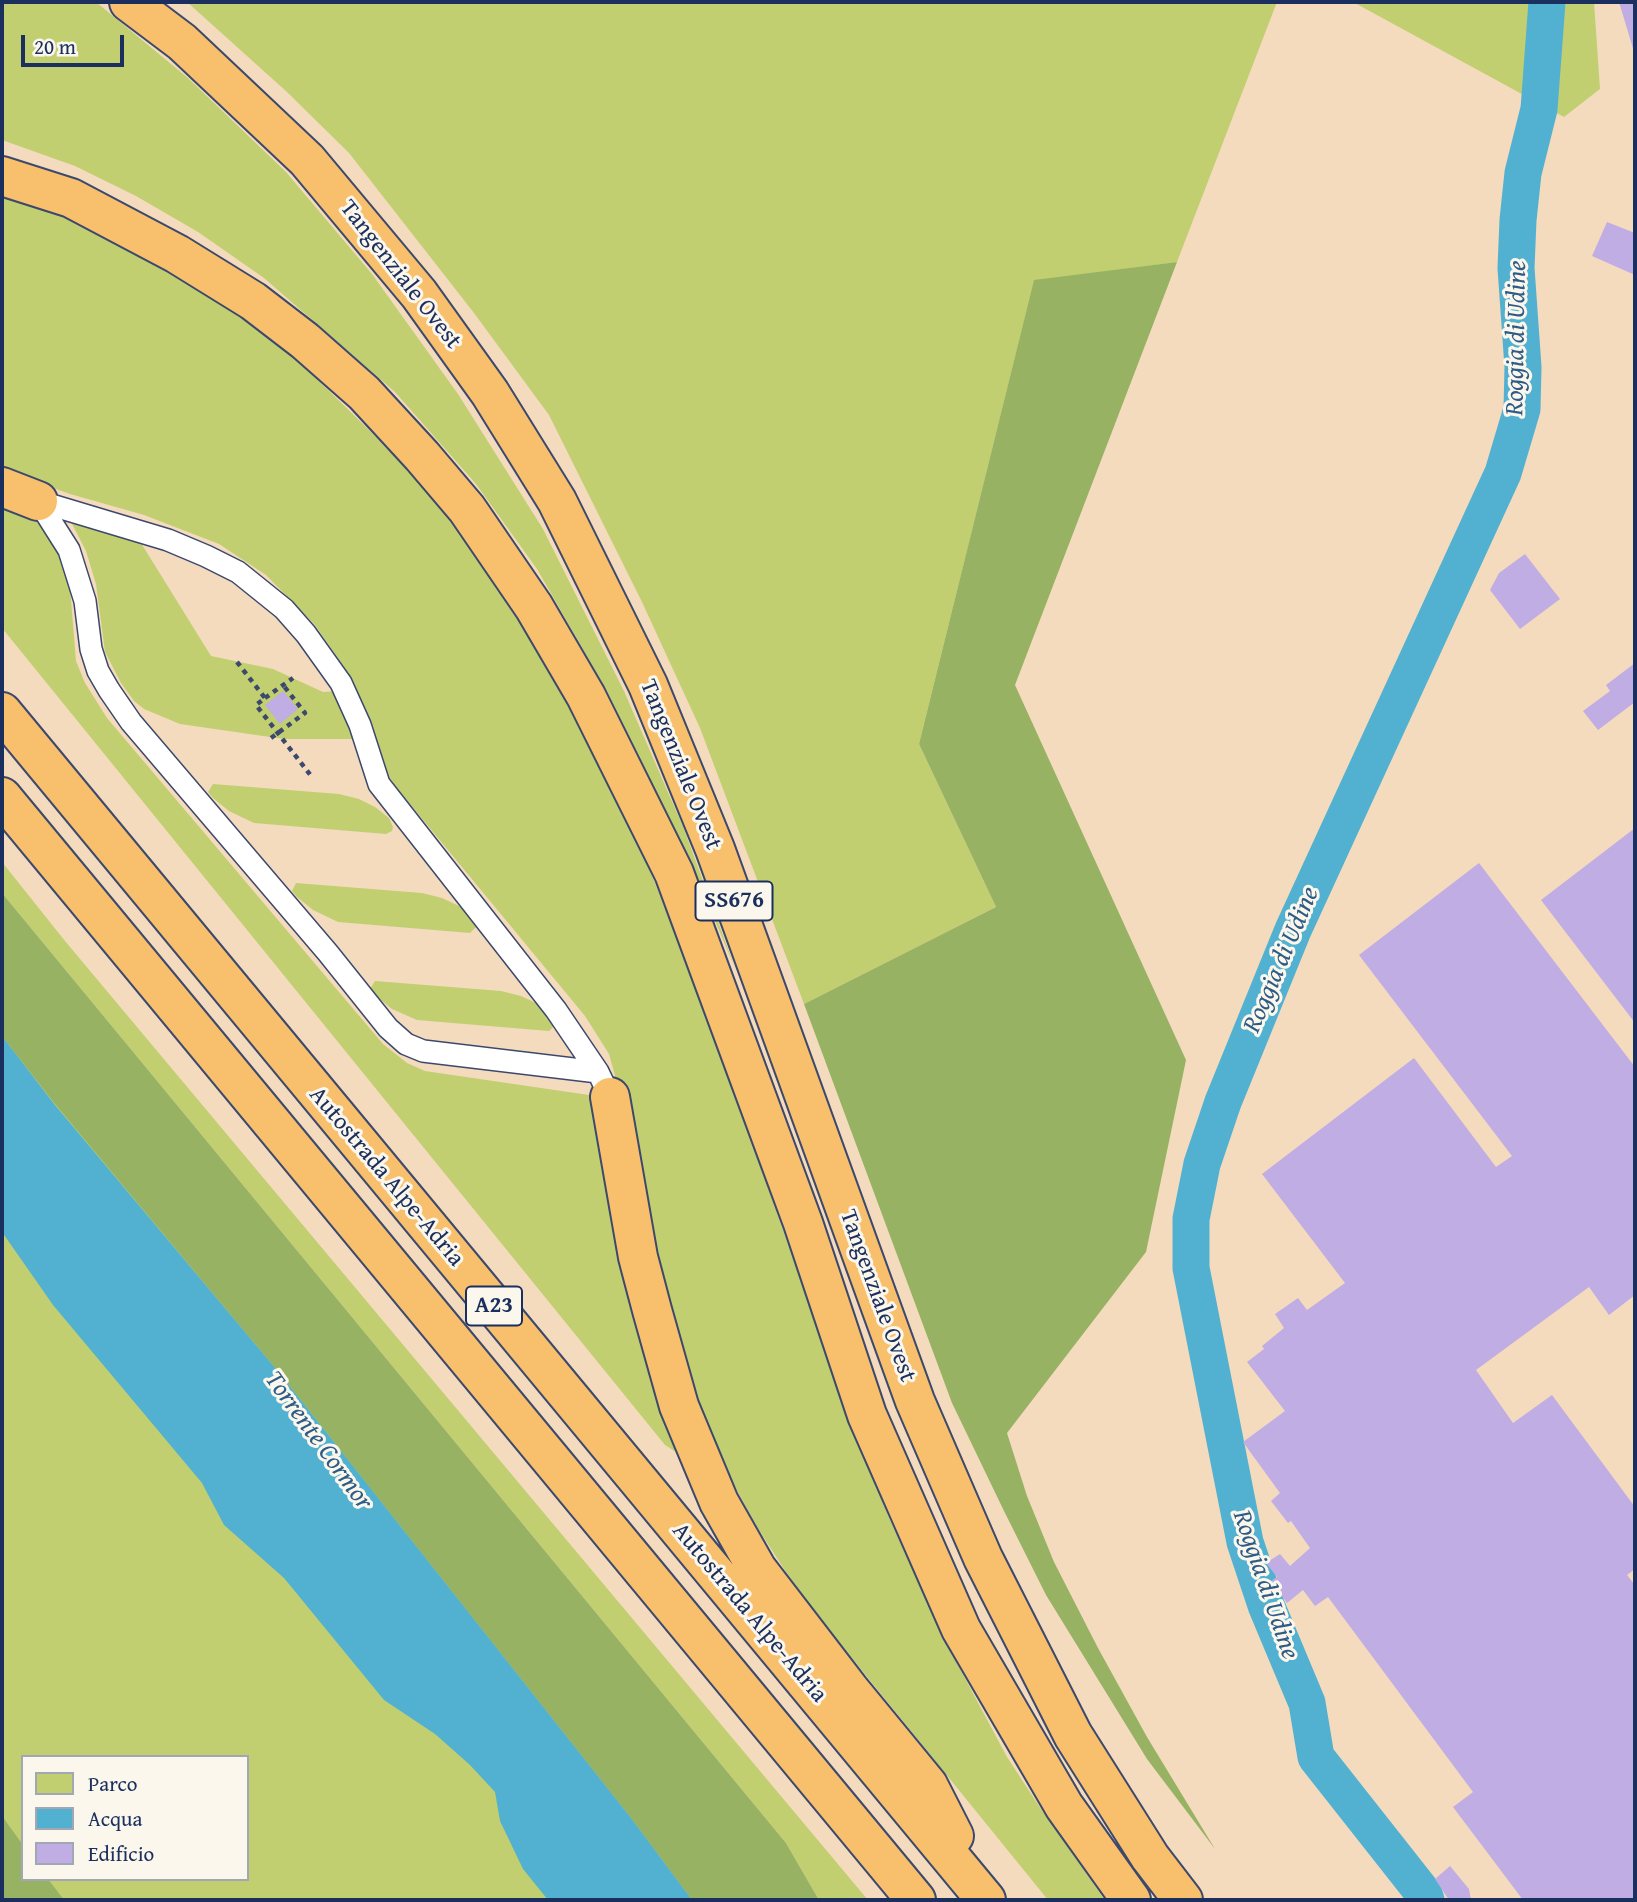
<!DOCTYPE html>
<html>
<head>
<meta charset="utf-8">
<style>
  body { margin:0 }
  #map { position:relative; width:1637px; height:1902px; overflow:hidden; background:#f4dbbe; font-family:"Gentium Book Plus",serif }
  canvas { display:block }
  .frame { position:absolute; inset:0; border:4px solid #1b2f5e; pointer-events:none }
  .legend { position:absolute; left:21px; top:1755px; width:228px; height:126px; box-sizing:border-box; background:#fbf7ec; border:2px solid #a1a7b3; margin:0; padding:9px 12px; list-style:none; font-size:21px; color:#1b2f5e }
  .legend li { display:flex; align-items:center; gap:14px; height:35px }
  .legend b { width:35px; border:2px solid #a1a7b3 }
  .scale { position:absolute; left:21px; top:35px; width:103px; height:32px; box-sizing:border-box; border:4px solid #1b2f5e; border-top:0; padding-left:9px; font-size:21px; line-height:24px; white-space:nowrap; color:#1b2f5e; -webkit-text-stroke:5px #fbf7ec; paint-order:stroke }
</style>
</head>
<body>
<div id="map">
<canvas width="1637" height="1902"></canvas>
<div class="frame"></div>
<ul class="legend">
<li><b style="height:19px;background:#c1cf71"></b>Parco</li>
<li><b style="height:19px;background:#52b1d0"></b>Acqua</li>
<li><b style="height:19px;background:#bfade3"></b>Edificio</li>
</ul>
<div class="scale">20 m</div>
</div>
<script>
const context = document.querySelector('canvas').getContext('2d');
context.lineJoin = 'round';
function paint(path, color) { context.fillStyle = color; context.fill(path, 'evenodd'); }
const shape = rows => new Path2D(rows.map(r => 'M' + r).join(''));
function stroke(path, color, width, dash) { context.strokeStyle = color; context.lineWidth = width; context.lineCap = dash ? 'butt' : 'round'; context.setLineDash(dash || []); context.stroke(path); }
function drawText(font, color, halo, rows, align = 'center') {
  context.font = font + ' "Gentium Book Plus",serif'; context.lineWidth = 6; context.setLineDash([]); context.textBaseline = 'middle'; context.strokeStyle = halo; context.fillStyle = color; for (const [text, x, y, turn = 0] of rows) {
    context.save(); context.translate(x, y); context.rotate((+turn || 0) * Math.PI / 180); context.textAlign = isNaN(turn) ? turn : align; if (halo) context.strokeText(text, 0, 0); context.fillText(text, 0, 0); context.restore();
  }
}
paint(shape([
  [2,2,96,2,188,78,286,172,372,274,458,394,543,529,624,691,684,829,735,968,684,848,607,691,537,569,476,484,395,392,264,278,198,232,136,196,75,166,2,140],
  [187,2,1277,2,1177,262,1034,281,919,744,996,907,804,1004,700,728,642,602,549,415,474,313,349,153,287,92],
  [1353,2,1594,2,1600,89,1564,117],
  [2,188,39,198,216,295,289,352,364,425,430,494,491,572,548,662,645,858,702,1001,837,1383,889,1518,951,1652,1007,1757,1039,1806,1105,1900,1048,1900,825,1625,786,1572,757,1527,716,1452,691,1388,664,1304,621,1097,609,1054,585,1016,400,792,384,770,370,725,347,671,315,625,266,575,219,544,144,515,70,494,2,470],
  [2,497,31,515,56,544,70,587,76,661,85,683,107,718,383,1044,407,1063,425,1071,589,1095,599,1105,679,1451,676,1452,665,1445,2,628],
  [70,520,141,543,211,656,273,669,323,692,338,691,356,739,284,739,180,724,144,709,134,701,121,683,105,652,96,584,86,551],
  [213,784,339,794,359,799,375,807,389,818,393,827,392,831,386,834,254,823,229,811,213,798,208,792],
  [2,862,65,941,868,1900,819,1900,786,1843,2,893],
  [296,883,422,893,442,898,459,906,473,917,477,926,470,933,338,922,313,910,297,897,292,891],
  [2,919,804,1900,2,1900],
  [23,1757,247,1757,247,1879,23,1879],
  [375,981,501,991,521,996,538,1004,552,1015,556,1024,549,1031,417,1020,392,1009,376,996,370,989]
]), '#c1cf71');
paint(shape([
  [1177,262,1015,685,1186,1060,1146,1252,1007,1433,1027,1496,1054,1562,1098,1648,1147,1737,1215,1849,1147,1759,1046,1595,1004,1511,952,1403,804,1004,996,907,919,744,1034,280],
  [2,893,786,1843,819,1900,692,1900,631,1818,281,1375,55,1104,2,1036],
  [2,1816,23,1845,23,1879,48,1879,64,1900,2,1900]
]), '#98b263');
paint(shape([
  [2,1036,55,1105,281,1375,631,1818,692,1900,548,1900,523,1869,500,1821,495,1792,470,1765,435,1734,384,1700,284,1578,224,1525,202,1483,53,1305,2,1232]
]), '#52b1d0');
stroke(shape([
  [1426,1900,1424,1894,1316,1757,1307,1703,1266,1605,1245,1542,1191,1268,1191,1219,1202,1164,1223,1102,1293,930,1503,473,1522,409,1523,367,1516,268,1518,220,1523,173,1539,109,1547,2]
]), '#52b1d0', 37);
paint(shape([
  [1619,2,1635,2,1635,55],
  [1607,222,1635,233,1635,275,1592,256],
  [1525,554,1560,599,1520,629,1490,590,1499,573],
  [1635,663,1635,694,1633,696,1635,702,1598,730,1583,711,1610,691,1606,685],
  [283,691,298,709,280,724,265,705],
  [1635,828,1635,1023,1541,900],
  [1479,863,1635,1067,1635,1295,1609,1315,1589,1287,1476,1370,1513,1423,1552,1395,1635,1507,1635,1569,1627,1575,1635,1585,1635,1900,1523,1900,1453,1807,1473,1792,1328,1597,1315,1606,1303,1590,1287,1603,1271,1581,1277,1577,1266,1563,1280,1554,1290,1566,1310,1548,1291,1521,1288,1523,1271,1501,1280,1493,1243,1442,1285,1411,1247,1362,1264,1349,1262,1346,1284,1328,1275,1314,1298,1298,1307,1310,1345,1283,1262,1174,1414,1058,1496,1167,1512,1156,1359,955],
  [1450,1866,1469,1889,1471,1900,1449,1900,1435,1879]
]), '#bfade3');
const service = shape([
  [38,501,168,540,206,556,238,572,284,609,306,634,341,683,360,725,379,784,556,1010,598,1072,610,1097],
  [38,501,69,550,85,601,91,649,98,671,109,690,131,722,328,953,388,1028,406,1044,423,1051,598,1072]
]);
const trunk = shape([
  [129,2,182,42,307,160,419,294,490,393,557,501,648,685,715,849,915,1401,983,1558,1073,1735,1150,1857,1183,1900],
  [2,176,71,198,177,254,253,301,305,341,364,393,422,456,467,509,534,607,586,696,674,873,803,1223,867,1415,961,1629,1064,1806,1131,1900]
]);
const motorway = shape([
  [2,487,38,501],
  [2,712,986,1900],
  [2,797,916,1900],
  [610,1097,638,1257,652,1310,679,1406,719,1502,757,1569,850,1690,928,1785,954,1836]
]);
stroke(service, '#3c496c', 24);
stroke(trunk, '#3c496c', 42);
stroke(motorway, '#3c496c', 42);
stroke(shape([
  [237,662,265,698,256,705,312,777],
  [265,698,293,678],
  [271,738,305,713,283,685]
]), '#3c496c', 4.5, [5, 5]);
stroke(service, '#fff', 21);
stroke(trunk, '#f8bf6c', 38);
stroke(motorway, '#f8bf6c', 38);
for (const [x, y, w] of [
  [734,901,77],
  [494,1306,56]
]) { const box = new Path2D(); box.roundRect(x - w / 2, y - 19.5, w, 39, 5); context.fillStyle = '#fbf7ec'; context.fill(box); stroke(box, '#1b2f5e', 2); }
drawText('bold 23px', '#1b2f5e', null, [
  ["SS676",734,901],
  ["A23",494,1306]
]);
drawText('24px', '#1b2f5e', '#fbf7ec', [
  ["Tangenziale Ovest",400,275,52],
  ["Tangenziale Ovest",680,765,68],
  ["Autostrada Alpe-Adria",386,1177,50],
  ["Tangenziale Ovest",877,1296,70],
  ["Autostrada Alpe-Adria",749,1613,50]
]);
drawText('italic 26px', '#2e5c86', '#fbf7ec', [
  ["Roggia di Udine",1517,338,-89],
  ["Roggia di Udine",1282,960,-67],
  ["Torrente Cormor",318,1441,54],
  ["Roggia di Udine",1265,1585,71]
]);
</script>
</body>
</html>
